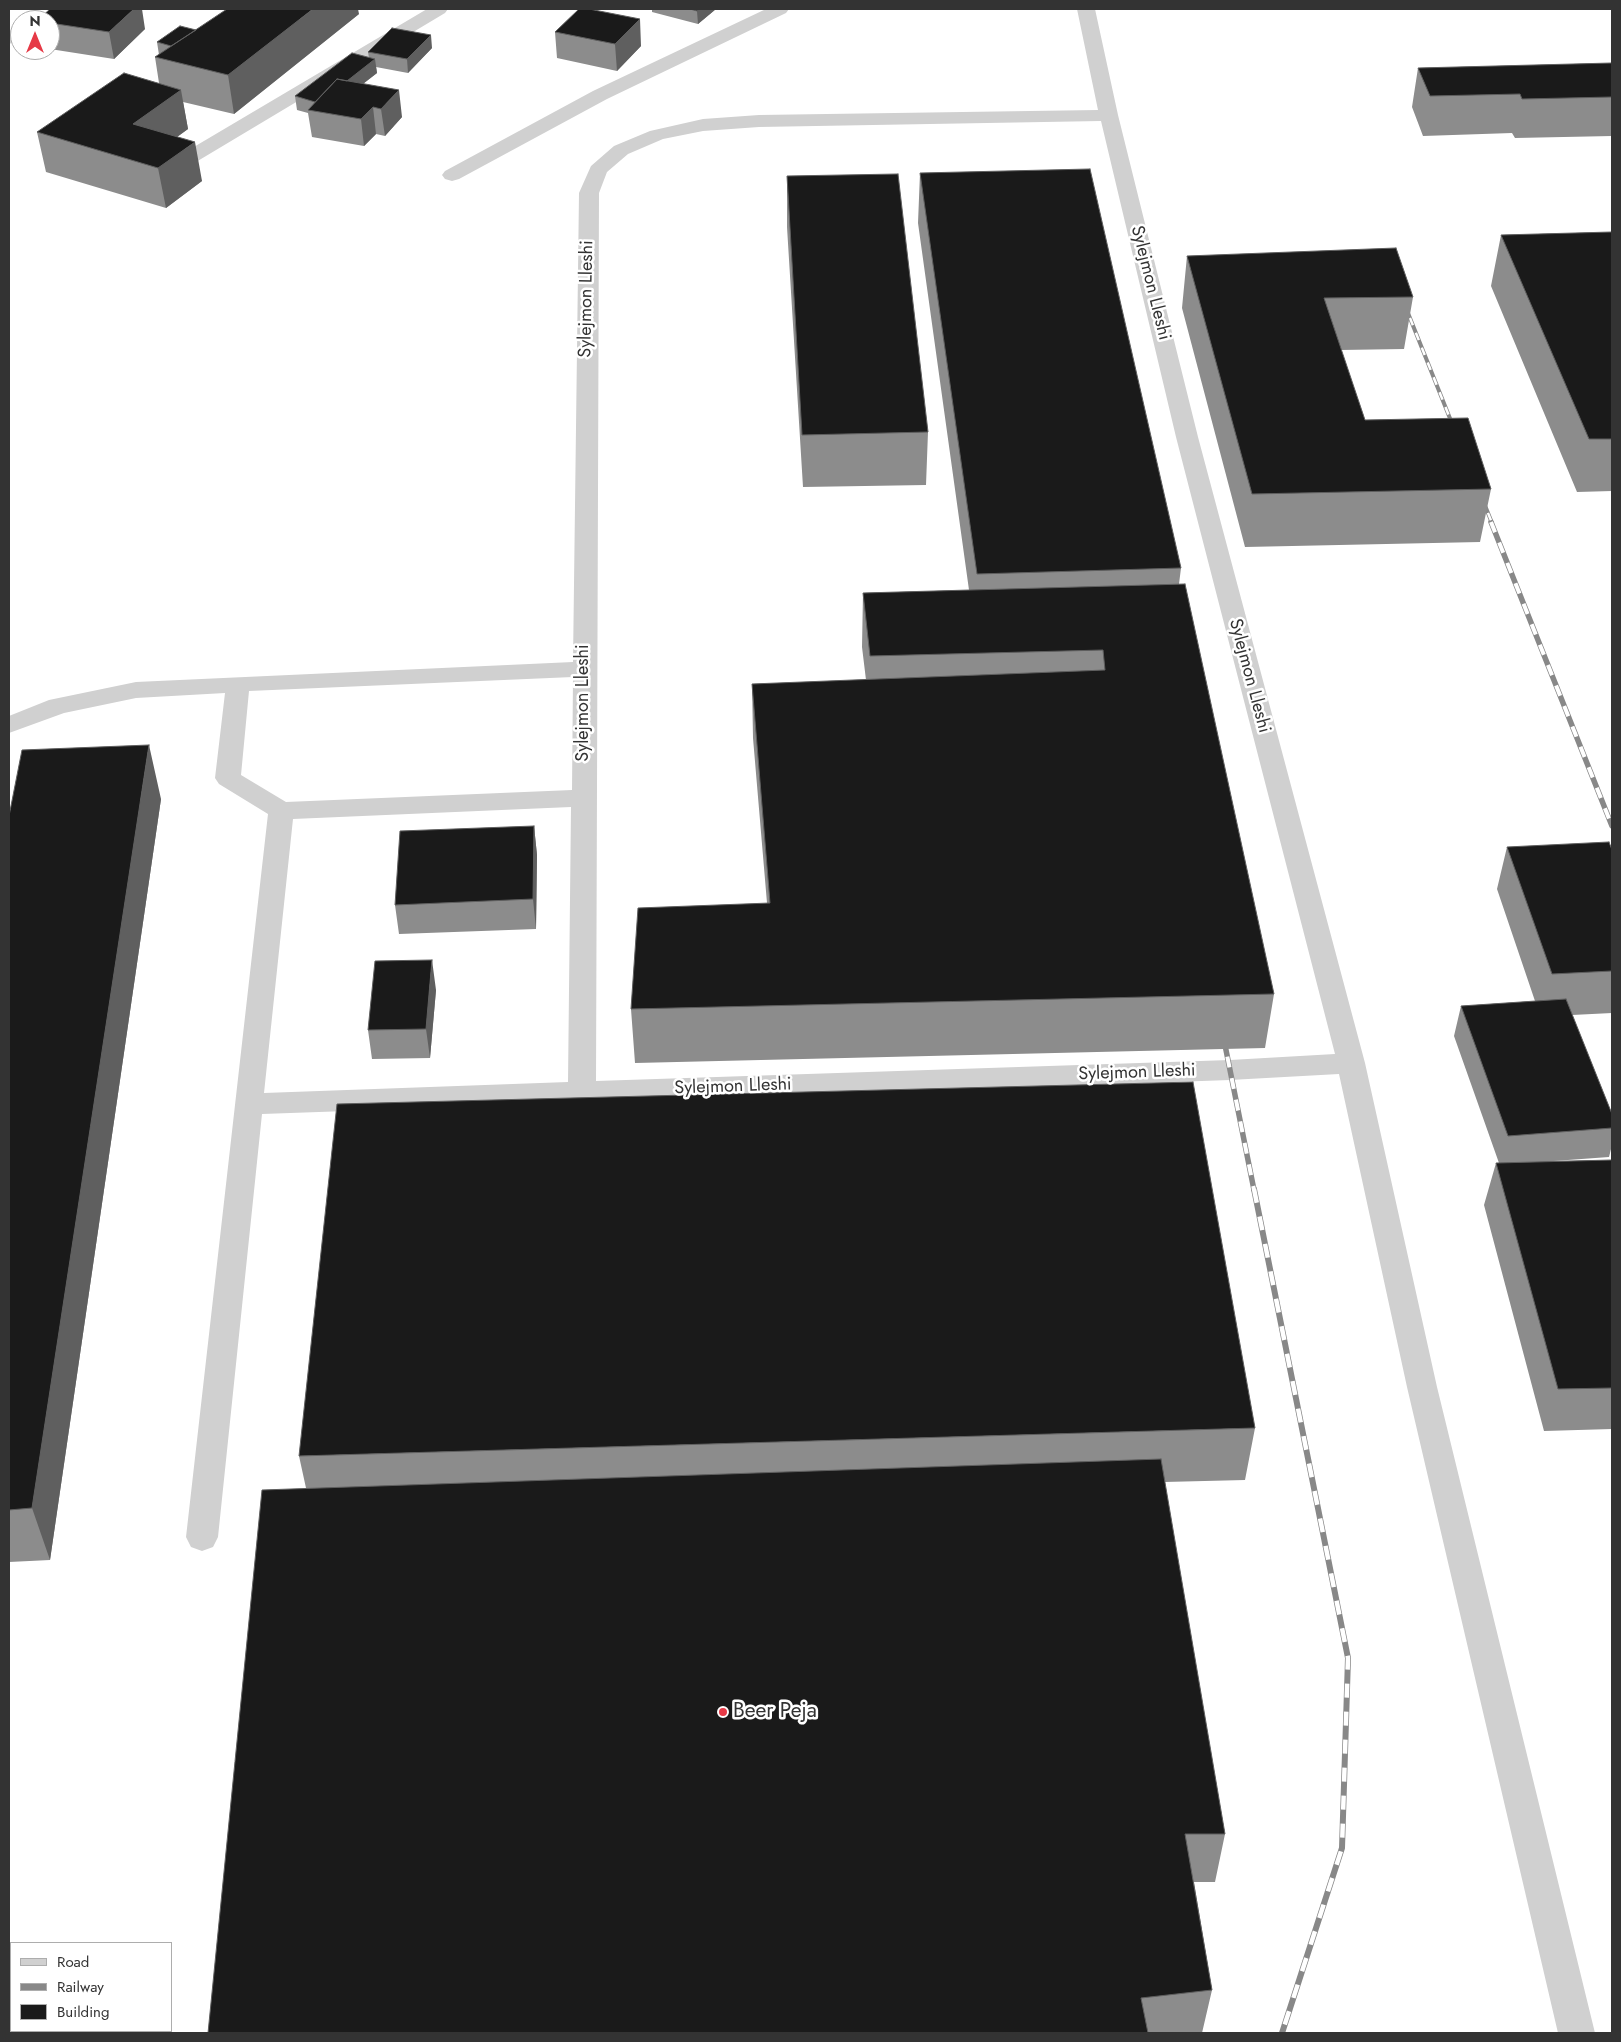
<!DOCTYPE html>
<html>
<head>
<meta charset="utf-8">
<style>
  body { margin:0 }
  #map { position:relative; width:1621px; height:2042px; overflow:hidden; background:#fff; font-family:Jost,sans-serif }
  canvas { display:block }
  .frame { position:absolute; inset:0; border:10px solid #333; pointer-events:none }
  .legend { position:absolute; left:10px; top:1942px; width:162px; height:90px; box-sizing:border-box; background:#fff; border:1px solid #adadad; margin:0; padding:6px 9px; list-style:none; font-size:15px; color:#333 }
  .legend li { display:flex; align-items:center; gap:10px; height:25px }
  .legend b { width:25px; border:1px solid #adadad }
  .north { position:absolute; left:10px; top:10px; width:50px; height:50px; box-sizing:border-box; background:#fff; border:1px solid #adadad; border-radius:50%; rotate:0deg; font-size:14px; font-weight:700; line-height:20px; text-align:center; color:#333 }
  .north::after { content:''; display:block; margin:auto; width:18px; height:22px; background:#e63946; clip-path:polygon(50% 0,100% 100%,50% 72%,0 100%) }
</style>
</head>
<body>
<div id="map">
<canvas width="1621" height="2042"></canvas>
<div class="frame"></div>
<ul class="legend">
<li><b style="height:6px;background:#d0d0d0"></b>Road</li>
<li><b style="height:6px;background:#888"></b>Railway</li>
<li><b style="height:14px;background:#1a1a1a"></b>Building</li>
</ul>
<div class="north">N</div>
</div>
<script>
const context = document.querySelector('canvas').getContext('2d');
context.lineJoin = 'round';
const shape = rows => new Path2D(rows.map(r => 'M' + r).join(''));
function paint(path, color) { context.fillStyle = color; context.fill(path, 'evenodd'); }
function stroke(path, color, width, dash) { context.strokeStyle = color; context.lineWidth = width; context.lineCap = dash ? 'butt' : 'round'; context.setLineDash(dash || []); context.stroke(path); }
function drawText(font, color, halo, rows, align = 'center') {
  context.font = font + ' Jost,sans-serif'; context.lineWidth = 5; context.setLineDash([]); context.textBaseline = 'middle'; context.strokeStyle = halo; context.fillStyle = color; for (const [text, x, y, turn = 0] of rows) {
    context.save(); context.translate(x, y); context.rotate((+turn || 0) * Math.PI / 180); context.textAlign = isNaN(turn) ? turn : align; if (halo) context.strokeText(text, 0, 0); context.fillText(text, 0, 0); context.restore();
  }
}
paint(shape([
  [427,9,448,9,445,13,196,162,189,164,182,162,179,158,182,154,427,9],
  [766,9,789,9,786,13,607,99,459,179,452,181,445,179,442,175,445,171,593,91,766,9],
  [1077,9,1095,9,1118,115,1198,437,1365,1063,1437,1387,1595,2033,1558,2033,1407,1387,1339,1074,1230,1080,262,1114,218,1537,213,1547,202,1551,191,1547,186,1537,268,814,219,784,215,778,225,693,136,698,64,713,9,733,9,716,49,700,136,682,573,662,579,193,591,166,614,146,650,131,703,119,759,115,1098,110,1077,9],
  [1101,121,1176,437,1335,1054,1230,1060,596,1081,599,193,607,172,628,154,663,139,703,131,759,127,1101,121],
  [573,677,572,790,286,802,241,775,249,691,573,677],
  [571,807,568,1082,264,1093,293,819,571,807],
  [20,27,20,40,9,44,9,31,20,27]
]), '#d0d0d0');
const railFar2 = shape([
  [1404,303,1455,431],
  [1482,498,1492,523]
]);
const railFar1 = shape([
  [1491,522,1612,826],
  [1223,1035,1254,1190]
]);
const rail = shape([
  [1254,1189,1348,1658,1342,1848,1282,2033]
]);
stroke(railFar2, '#888', 4);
stroke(railFar1, '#888', 5.5);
stroke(rail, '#888', 6);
stroke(railFar2, '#fff', 2.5, [8]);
stroke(railFar1, '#fff', 4, [11]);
stroke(rail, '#fff', 4.5, [14]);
paint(shape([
  [652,9,716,9,698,24,652,12],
  [359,14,234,114,183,102,188,129,177,137,202,181,166,208,46,172,37,132,159,83,155,57,159,55,157,42,196,30],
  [50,20,145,29,114,59,50,49],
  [555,32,641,46,617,71,557,58],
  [432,48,408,73,376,67,377,73,363,84,402,117,385,136,376,134,364,146,312,137,308,113,297,110,295,96,369,58,368,52],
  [1612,63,1612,136,1515,138,1512,133,1423,136,1412,107,1418,68],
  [920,173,1181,568,1179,584,1274,994,1265,1048,635,1063,631,1009,767,903,753,738,752,684,866,680,862,647,863,593,969,590,918,223],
  [787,176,928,432,926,485,803,487,787,227],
  [1612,232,1612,491,1577,492,1491,286,1501,235],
  [1187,256,1413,297,1404,349,1341,350,1365,420,1491,489,1480,542,1245,547,1182,308],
  [161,799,50,1560,9,1562,9,816],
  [534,826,537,855,536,929,399,934,395,905],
  [1507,847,1612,850,1612,1013,1572,1015,1612,1114,1612,1145,1609,1157,1554,1161,1612,1160,1612,1429,1544,1431,1484,1205,1496,1163,1499,1163,1454,1036,1461,1006,1535,1001,1497,889],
  [436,990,430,1058,372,1059,368,1030],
  [1255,1428,1245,1480,1164,1482,1225,1834,1215,1882,1194,1882,1212,1990,1202,2033,208,2033,306,1488,299,1456]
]), '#8c8c8c');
paint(shape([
  [134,9,142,9,145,29,114,59,109,32],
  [313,9,358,9,359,14,234,114,228,75],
  [700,9,716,9,698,24,697,11],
  [640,19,641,46,617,71,615,44],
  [431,35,432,48,408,73,407,59],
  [375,59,377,73,325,113,319,103],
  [181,90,188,129,141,163,133,124],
  [399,90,402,117,385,136,381,109],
  [373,107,376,134,364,146,361,119],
  [195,142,202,181,166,208,158,168],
  [149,745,161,799,50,1560,32,1508],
  [534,826,537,855,536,929,533,899],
  [432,960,436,990,430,1058,426,1029]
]), '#5f5f5f');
const building = shape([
  [50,9,134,9,109,32,50,23,50,20,38,20,50,9],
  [227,9,313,9,228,75,155,57,227,9],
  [579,9,589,9,640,19,615,44,555,32,579,9],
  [690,9,700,9,697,11,690,9],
  [180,26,196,30,171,46,157,42,180,26],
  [392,28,431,35,407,59,368,52,392,28],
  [352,53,375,59,347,81,337,79,315,102,295,96,352,53],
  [1612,63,1612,97,1522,99,1520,94,1430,96,1418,68,1612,63],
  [124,73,181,90,133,124,195,142,158,168,37,132,124,73],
  [337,79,399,90,381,109,373,107,361,119,308,110,337,79],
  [1090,169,1181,568,977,574,920,173,1090,169],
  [898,174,928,432,802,435,787,176,898,174],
  [1612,232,1612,439,1589,439,1501,235,1612,232],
  [1396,248,1413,297,1324,298,1365,420,1468,418,1491,489,1252,494,1187,256,1396,248],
  [1185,584,1274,994,631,1009,638,908,770,903,752,684,1105,670,1103,650,870,656,863,593,1185,584],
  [149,745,32,1508,9,1510,9,816,22,750,149,745],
  [534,826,533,899,395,905,400,831,534,826],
  [1609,842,1612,850,1612,971,1552,974,1507,847,1609,842],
  [432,960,426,1029,368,1030,375,961,432,960],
  [1566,999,1612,1114,1612,1128,1508,1136,1461,1006,1566,999],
  [1193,1082,1255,1428,299,1456,337,1104,1193,1082],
  [1612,1160,1612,1388,1558,1389,1496,1163,1612,1160],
  [1161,1459,1225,1834,1185,1834,1212,1990,1141,1998,1148,2033,208,2033,262,1490,1161,1459]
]);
paint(building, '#1a1a1a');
stroke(building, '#5f5f5f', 1);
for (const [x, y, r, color] of [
  [723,1712,5,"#e63946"]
]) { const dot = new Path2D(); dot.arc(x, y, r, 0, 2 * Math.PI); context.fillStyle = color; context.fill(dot); stroke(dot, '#fff', 2); }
drawText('18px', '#333', '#fff', [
  ["Sylejmon Lleshi",1150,283,76],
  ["Sylejmon Lleshi",587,299,-89],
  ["Sylejmon Lleshi",1249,676,75],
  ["Sylejmon Lleshi",584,703,-90],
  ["Sylejmon Lleshi",1137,1073,-2],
  ["Sylejmon Lleshi",733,1087,-2]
]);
drawText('21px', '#333', '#fff', [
  ["Beer Peja",733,1712]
], 'left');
</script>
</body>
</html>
